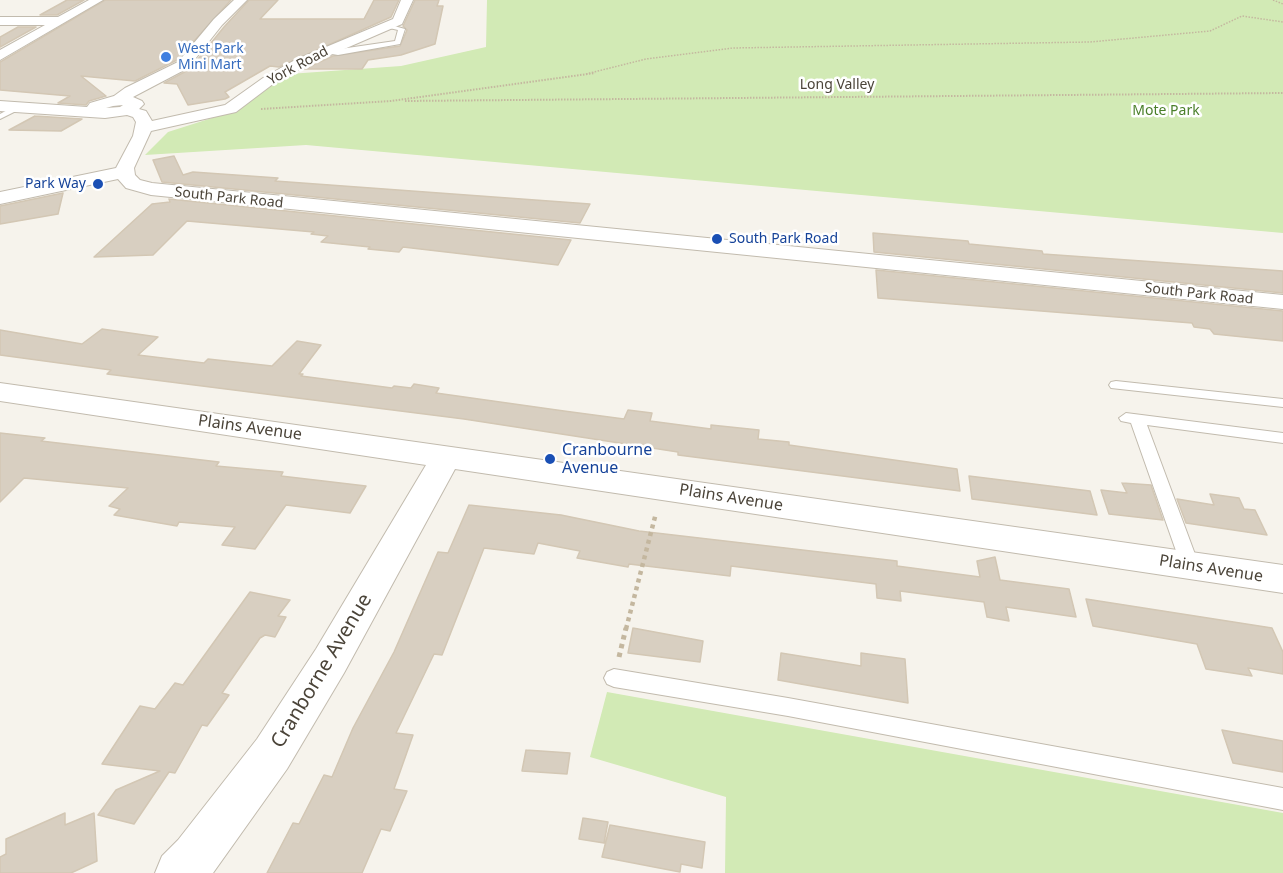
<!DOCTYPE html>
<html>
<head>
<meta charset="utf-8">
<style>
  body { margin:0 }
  canvas { display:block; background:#f6f3ec }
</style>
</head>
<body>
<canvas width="1283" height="873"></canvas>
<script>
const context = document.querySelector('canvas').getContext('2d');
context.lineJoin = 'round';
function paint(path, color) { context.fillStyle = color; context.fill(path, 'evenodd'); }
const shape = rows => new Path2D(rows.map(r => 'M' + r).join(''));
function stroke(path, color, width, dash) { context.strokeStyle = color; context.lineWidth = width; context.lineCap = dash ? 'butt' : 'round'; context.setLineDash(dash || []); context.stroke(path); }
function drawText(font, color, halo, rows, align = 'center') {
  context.font = font + ' "Noto Sans",sans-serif'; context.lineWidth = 5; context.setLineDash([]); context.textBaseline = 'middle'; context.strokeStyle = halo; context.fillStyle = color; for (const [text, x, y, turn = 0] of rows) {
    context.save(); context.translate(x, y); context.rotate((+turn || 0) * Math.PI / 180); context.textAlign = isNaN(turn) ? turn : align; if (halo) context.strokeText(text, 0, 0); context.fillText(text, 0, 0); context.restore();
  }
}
paint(shape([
  [487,0,1283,0,1283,233,306,145,145,155,168,132,237,110,289,74,401,66,486,47],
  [607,692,1283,813,1283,873,725,873,726,797,590,757]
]), '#d2eab5');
const building = shape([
  [67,0,84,0,57,15,40,15,67,0],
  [105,0,231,0,177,60,135,81,81,76,106,96,89,101,86,105,58,103,70,96,0,90,0,62,105,0],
  [249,0,278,0,260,19,364,19,374,0,399,0,391,17,279,67,270,66,225,92,229,97,225,99,188,105,177,84,164,83,190,69,224,27,249,0],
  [415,0,439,0,437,6,443,6,435,44,401,55,368,60,362,69,304,69,333,56,400,46,407,30,403,26,415,0],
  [18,27,36,27,0,47,0,37,18,27],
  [35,116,82,119,61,131,9,130,35,116],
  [174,156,183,175,193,172,278,178,275,181,590,204,580,223,162,182,153,160,174,156],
  [63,193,58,214,0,224,0,206,63,193],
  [169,199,571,240,558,265,403,247,399,252,368,249,370,247,321,242,328,236,311,234,314,232,187,221,153,255,94,257,152,204,170,202,169,199],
  [873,233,968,241,969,244,1042,251,1043,254,1283,271,1283,293,874,252,873,233],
  [876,270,1283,311,1283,341,1214,334,1210,329,1194,327,1192,323,878,298,876,270],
  [102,329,158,337,138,355,204,363,208,359,272,366,297,341,321,345,299,374,303,374,301,376,392,388,394,386,411,388,414,384,439,388,436,393,564,411,624,419,628,410,652,413,650,421,711,429,711,425,759,430,758,439,789,442,789,445,957,469,960,491,678,455,678,452,464,419,107,374,111,370,0,355,0,330,82,344,102,329],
  [0,433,45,438,41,441,219,462,216,466,283,472,281,476,366,486,350,513,286,505,255,549,222,545,235,527,179,522,177,526,114,515,120,509,109,506,128,488,24,478,0,502,0,433],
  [969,476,1090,491,1097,515,972,499,969,476],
  [1122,483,1151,485,1163,520,1109,514,1101,490,1127,493,1122,483],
  [1210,494,1239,498,1244,509,1255,510,1267,535,1186,523,1177,499,1214,505,1210,494],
  [469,505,561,515,639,531,897,561,897,566,980,577,977,561,995,557,1000,580,1069,589,1076,617,1006,607,1009,621,987,617,984,602,900,591,901,601,877,598,876,584,731,566,730,576,629,564,628,567,577,558,580,551,538,543,534,554,484,548,442,655,434,654,396,733,413,735,394,789,407,791,390,831,381,829,362,873,267,873,293,823,299,824,324,775,332,777,353,728,394,652,438,552,448,553,469,505],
  [250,592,290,600,278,616,286,617,275,637,265,635,260,638,222,693,229,695,207,726,202,725,175,773,169,772,134,824,98,815,116,790,160,771,102,764,140,706,155,709,175,683,183,685,250,592],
  [1086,599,1272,628,1283,652,1283,674,1248,668,1252,676,1206,669,1197,644,1093,626,1086,599],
  [633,628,703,641,700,662,628,653,633,628],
  [781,653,861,666,861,653,905,659,908,703,778,680,781,653],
  [1222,730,1283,741,1283,772,1233,763,1222,730],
  [526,750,570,753,567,774,522,771,526,750],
  [65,813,65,825,94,813,97,861,71,873,0,873,0,857,6,854,6,839,65,813],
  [583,818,608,822,604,843,579,839,583,818],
  [610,825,705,842,702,868,681,864,680,872,602,857,610,825]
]);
paint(building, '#d8cfc1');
stroke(building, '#d3c7b4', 1.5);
const service = shape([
  [387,24,405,29,400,44,338,55,320,52,395,41,398,30,385,27,387,24],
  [15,106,22,108,0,119,0,114,15,106],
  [1116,381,1283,399,1283,407,1111,388,1109,385,1111,382,1116,381],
  [1126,413,1283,433,1283,443,1147,425,1199,565,1196,570,1190,572,1184,570,1181,565,1131,423,1121,421,1119,418,1126,413],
  [614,669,788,698,1283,788,1283,810,788,716,614,687,607,684,604,678,607,672,614,669]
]);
const minor = shape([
  [89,0,103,0,0,60,0,50,45,25,0,25,0,17,58,17,89,0],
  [234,0,247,0,222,25,188,68,133,97,142,101,144,104,139,109,146,111,152,121,225,105,263,78,295,60,393,19,401,0,413,0,402,24,305,66,273,84,236,112,151,131,134,168,135,175,140,180,152,183,1283,295,1283,309,151,195,126,188,118,179,0,204,0,192,116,168,133,136,136,122,133,117,127,115,105,118,0,111,0,101,87,107,90,103,114,96,125,88,178,62,214,19,234,0],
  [123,105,120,107,106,108,113,106,123,105],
  [0,383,1283,565,1283,593,455,469,344,673,287,769,213,873,155,873,162,856,178,840,257,739,316,649,426,465,0,401,0,383]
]);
stroke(service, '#c2bbae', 2);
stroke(minor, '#c2bbae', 2);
stroke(shape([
  [1273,0,1283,4],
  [586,74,646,59,733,48,1090,42,1210,31,1242,16,1283,22]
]), '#c4b79f', 1.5, [1.5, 1.5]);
stroke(shape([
  [405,101,1283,93],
  [261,109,391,101,595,73]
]), '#c4b79f', 2, [1.5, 1.5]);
stroke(shape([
  [626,629,656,513]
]), '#c4b79f', 4.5, [4, 4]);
stroke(shape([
  [619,657,626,628]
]), '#c4b79f', 5, [4.5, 4.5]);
paint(service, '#fff');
paint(minor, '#fff');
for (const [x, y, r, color] of [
  [166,57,6,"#3f7fe0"],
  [98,184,6,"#1a4fb4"],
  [717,239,6,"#1a4fb4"],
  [550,459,6,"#1a4fb4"]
]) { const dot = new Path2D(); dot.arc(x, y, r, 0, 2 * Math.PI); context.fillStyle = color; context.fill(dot); stroke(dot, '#fff', 2); }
drawText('14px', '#366cbe', '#fff', [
  ["West Park",178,49],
  ["Mini Mart",178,65]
], 'left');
drawText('14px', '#4b4439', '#fff', [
  ["York Road",298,66,-28],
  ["Long Valley",837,85],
  ["South Park Road",229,198,6],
  ["South Park Road",1199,294,6]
]);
drawText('14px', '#4a7f2a', '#fff', [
  ["Mote Park",1166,111]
]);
drawText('14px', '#164399', '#fff', [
  ["Park Way",86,184],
  ["South Park Road",729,239,"left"]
], 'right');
drawText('16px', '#4b4439', '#fff', [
  ["Plains Avenue",250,428,8],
  ["Plains Avenue",731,498,9],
  ["Plains Avenue",1211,569,9]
]);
drawText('16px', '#164399', '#fff', [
  ["Cranbourne",562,450],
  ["Avenue",562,468]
], 'left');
drawText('20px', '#4b4439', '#fff', [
  ["Cranborne Avenue",322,671,-59]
]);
</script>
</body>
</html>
